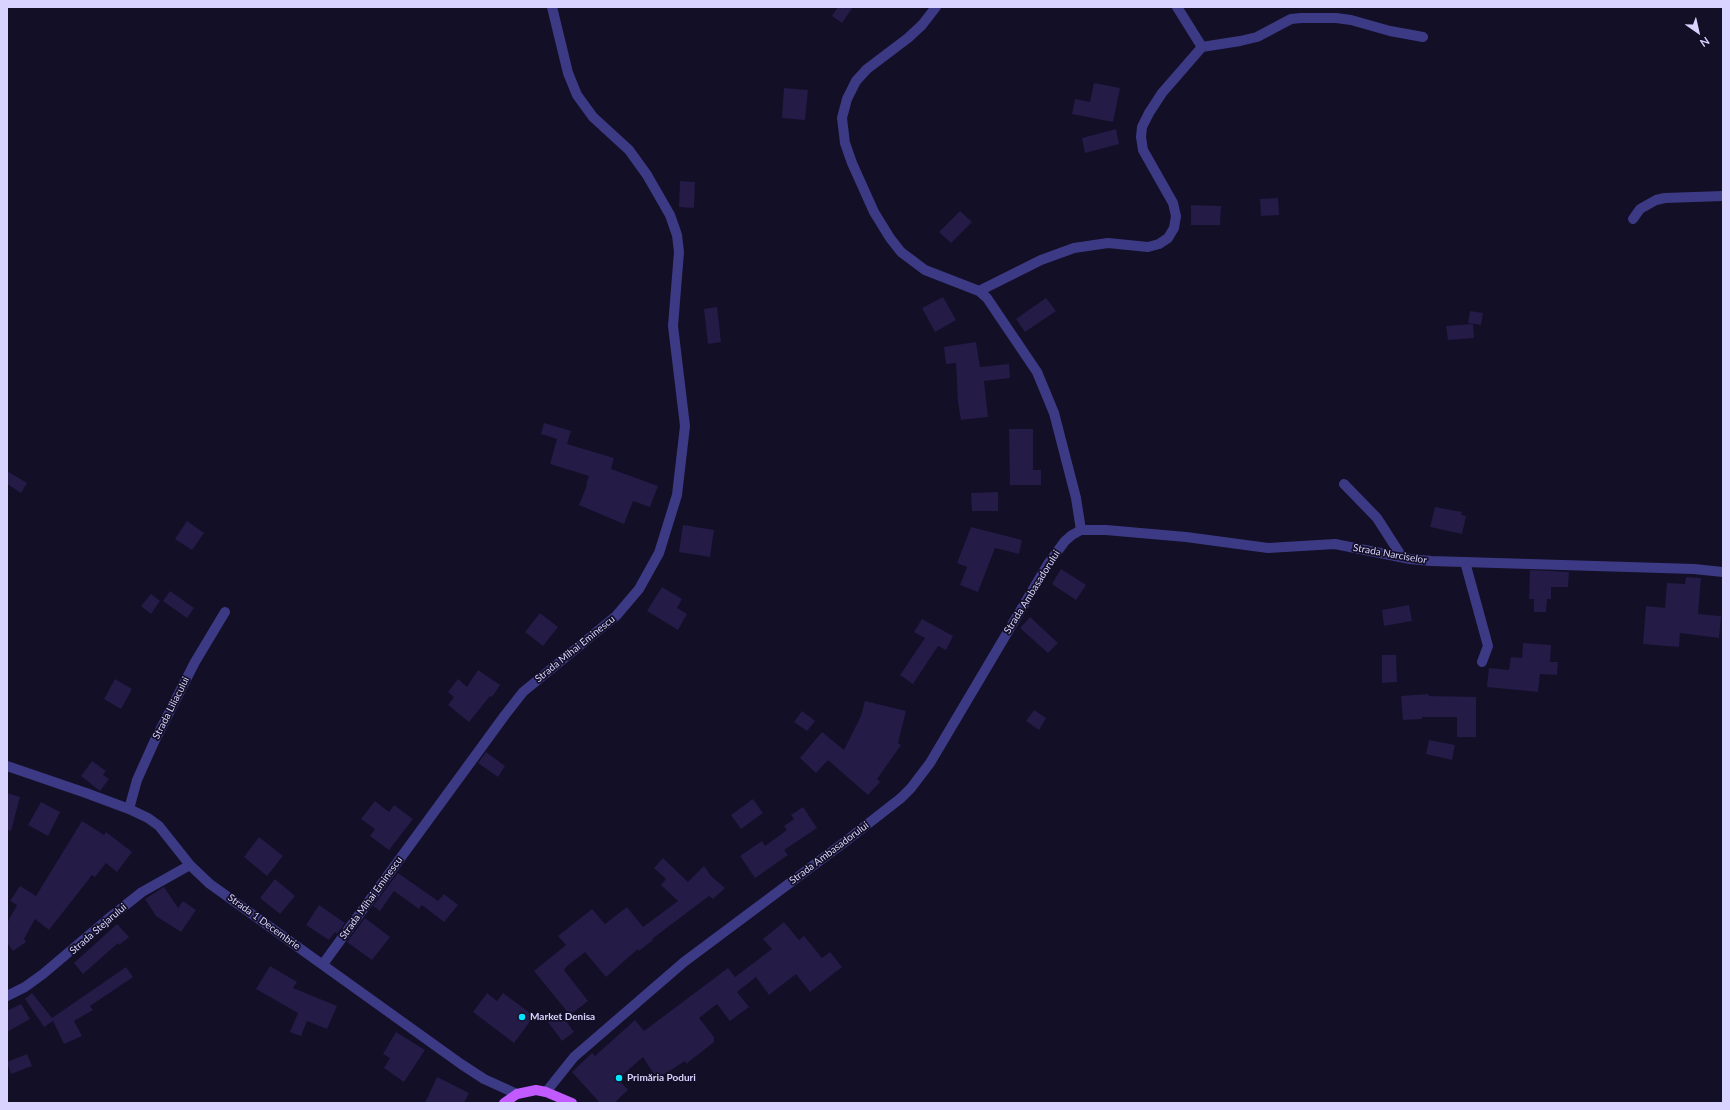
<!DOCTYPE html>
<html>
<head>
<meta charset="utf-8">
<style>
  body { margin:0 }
  #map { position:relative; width:1730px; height:1110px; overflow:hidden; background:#130f26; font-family:Lato,sans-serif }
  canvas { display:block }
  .frame { position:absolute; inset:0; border:8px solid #d9d4ff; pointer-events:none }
  .north { position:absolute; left:1678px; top:12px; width:40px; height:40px; -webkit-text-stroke:3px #130f26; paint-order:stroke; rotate:146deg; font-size:11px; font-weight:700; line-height:16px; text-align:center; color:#d9d4ff }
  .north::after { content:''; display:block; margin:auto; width:14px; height:18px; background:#d9d4ff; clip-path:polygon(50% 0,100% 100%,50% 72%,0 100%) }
</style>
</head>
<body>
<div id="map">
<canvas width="1730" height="1110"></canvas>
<div class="frame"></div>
<div class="north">N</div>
</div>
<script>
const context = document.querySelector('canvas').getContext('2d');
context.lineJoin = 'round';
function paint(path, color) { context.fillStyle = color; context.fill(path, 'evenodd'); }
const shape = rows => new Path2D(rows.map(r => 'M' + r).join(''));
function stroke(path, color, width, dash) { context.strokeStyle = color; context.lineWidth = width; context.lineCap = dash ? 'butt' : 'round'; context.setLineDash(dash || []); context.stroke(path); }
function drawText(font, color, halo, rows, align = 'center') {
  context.font = font + ' Lato,sans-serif'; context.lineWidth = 3.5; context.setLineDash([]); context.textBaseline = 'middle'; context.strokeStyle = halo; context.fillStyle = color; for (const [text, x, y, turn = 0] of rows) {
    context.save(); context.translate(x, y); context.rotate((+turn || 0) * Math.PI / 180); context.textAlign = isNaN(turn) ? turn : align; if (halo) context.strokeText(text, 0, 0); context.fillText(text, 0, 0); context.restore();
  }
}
paint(shape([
  [838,7,853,7,842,23,832,16],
  [1094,83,1120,88,1113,122,1072,114,1075,99,1090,102],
  [784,88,808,90,805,120,782,118],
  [1116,129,1119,144,1085,153,1082,138],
  [680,181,695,182,694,208,679,207],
  [1278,198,1279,215,1261,216,1260,199],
  [1191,205,1221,206,1220,225,1191,225],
  [960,211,972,222,951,243,939,232],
  [943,297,956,320,935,332,922,308],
  [1046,298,1056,311,1025,332,1016,319],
  [717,307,721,342,708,344,704,309],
  [1470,311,1483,313,1481,325,1468,323],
  [1473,324,1474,338,1448,340,1446,326],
  [976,342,980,367,1009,364,1010,378,984,381,988,417,961,420,958,402,956,363,946,364,944,347],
  [544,423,571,431,567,444,614,458,611,469,658,486,650,507,633,501,624,524,579,505,587,485,586,484,589,476,550,464,557,439,541,434],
  [1009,429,1033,429,1033,470,1041,470,1041,485,1010,485],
  [7,471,27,483,21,493,7,484],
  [998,492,998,511,972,511,971,493],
  [1435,507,1462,512,1461,515,1466,516,1462,534,1430,527],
  [187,521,204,533,192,550,175,539],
  [683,525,714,530,710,557,679,552],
  [971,527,1022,540,1019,554,995,548,978,592,960,585,967,567,957,563],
  [1061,569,1086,585,1076,600,1052,584],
  [1530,570,1569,572,1568,587,1551,587,1551,599,1547,599,1546,612,1534,612,1534,599,1529,599],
  [1686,577,1701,578,1698,614,1721,616,1719,638,1680,633,1679,647,1643,644,1646,606,1665,608,1667,583,1685,584],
  [662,587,682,599,677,608,687,614,678,630,647,611],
  [170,591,194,608,187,618,163,601],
  [151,594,160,601,151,614,141,606],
  [1409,605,1412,621,1384,626,1382,610],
  [540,613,558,627,543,646,525,632],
  [1030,617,1058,643,1048,653,1020,628],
  [922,619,953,636,946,650,938,646,913,684,900,675,925,638,914,632],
  [1523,643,1551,645,1550,662,1558,662,1557,675,1540,674,1538,692,1487,687,1489,668,1509,670,1511,657,1522,658],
  [1382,655,1396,655,1397,682,1382,683],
  [478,670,500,685,492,697,490,696,469,722,448,705,454,697,448,692,458,679,467,687],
  [115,679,132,689,121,709,104,699],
  [1428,694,1429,696,1476,697,1476,737,1457,737,1457,717,1422,717,1422,719,1403,720,1401,696],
  [865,701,906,711,898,743,901,745,877,779,880,782,868,795,828,760,816,773,800,758,822,732,844,750,861,716],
  [1034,710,1046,718,1039,730,1026,721],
  [802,711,815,721,807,731,794,722],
  [1429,740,1455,745,1452,760,1426,754],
  [486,752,505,766,498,777,478,763],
  [92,761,106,771,103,775,109,779,100,791,81,776],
  [7,793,20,797,11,831,7,830],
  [753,799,763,813,741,829,731,815],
  [375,801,389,812,394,805,413,819,389,850,370,836,375,829,361,819],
  [41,802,60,812,48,836,28,825],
  [803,807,817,828,784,850,788,855,755,878,740,856,762,841,765,846,787,830,784,826,794,819,791,815],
  [82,821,104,835,106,832,132,852,117,872,106,863,95,877,92,875,49,930,35,919,24,939,26,942,13,951,7,943,7,923,17,905,10,901,20,886,36,896],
  [259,837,283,856,267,876,244,857],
  [663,858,688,882,704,866,711,876,725,888,713,899,709,896,652,939,653,940,639,951,638,949,606,977,585,952,567,966,564,970,588,1001,570,1015,534,971,566,945,558,936,592,909,605,924,627,907,643,927,678,901,661,885,666,879,654,868],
  [398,873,438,901,444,894,458,905,444,922,422,905,419,909,394,891,380,911,373,906],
  [275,879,295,896,280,914,260,898],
  [164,887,178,908,183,901,196,910,181,932,156,916,145,899],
  [319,905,345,923,337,934,335,932,329,940,306,925],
  [365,918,390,937,372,960,347,942],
  [784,922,799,940,804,936,822,958,830,952,842,967,810,992,796,974,769,995,756,977,737,992,749,1007,730,1021,717,1004,699,1018,714,1037,714,1042,686,1064,685,1061,657,1079,643,1057,618,1079,628,1090,614,1103,600,1103,572,1072,592,1053,595,1056,635,1020,644,1031,728,968,735,977,772,949,763,939],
  [117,924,129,937,119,945,118,943,83,974,74,963],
  [270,966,297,982,293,988,337,1006,327,1029,307,1021,301,1036,290,1032,298,1013,256,989],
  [126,967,133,977,90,1006,93,1010,74,1021,82,1036,64,1044,53,1021,44,1027,25,999,32,993,52,1018],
  [487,993,497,1001,503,993,534,1016,514,1043,473,1012],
  [21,1004,30,1019,7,1032,7,1011],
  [560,1013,574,1032,562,1041,548,1022],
  [396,1032,425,1050,404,1082,384,1068,390,1058,383,1054],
  [27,1054,32,1066,11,1074,7,1062],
  [437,1077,469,1093,464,1103,425,1103]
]), '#241b47');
stroke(shape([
  [936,7,922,25,908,38,867,69,856,81,847,99,842,118,845,143,852,163,874,212,890,238,901,252,925,270,979,291,987,298,1037,372,1054,413,1076,498,1081,530],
  [1202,47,1240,41,1257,37,1291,19,1301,18,1336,18,1351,20,1390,31,1423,37],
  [1633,219,1640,209,1656,200,1665,198,1723,196],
  [979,291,1041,260,1074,248,1108,243,1148,247,1159,244,1168,238,1174,228,1176,216,1173,203,1143,150,1141,137,1142,127,1149,113,1162,93,1202,47,1177,7],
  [1344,484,1377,518,1402,557],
  [1465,562,1488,646,1482,662],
  [7,766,86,793,129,809,148,818,159,826,190,865,210,884,461,1064,484,1079,517,1094],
  [129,809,137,780,155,740,195,662,225,612],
  [323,964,505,715,523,692,616,616,639,589,659,553,677,495,685,426,673,326,679,252,677,235,670,215,647,175,629,150,593,117,577,95,568,73,552,7],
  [7,996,25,987,43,974,108,919,142,892,190,865],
  [546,1092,574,1057,684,962,846,841,901,798,911,788,930,763,1048,564,1065,541,1072,535,1081,530,1106,530,1186,537,1268,548,1335,544,1410,559,1431,561,1694,569,1723,572]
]), '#3d3a85', 10);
stroke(shape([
  [504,1103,517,1094,536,1090,546,1092,572,1103]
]), '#c25bff', 10);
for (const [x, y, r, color] of [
  [522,1017,4,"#00e5ff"],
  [619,1078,4,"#00e5ff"]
]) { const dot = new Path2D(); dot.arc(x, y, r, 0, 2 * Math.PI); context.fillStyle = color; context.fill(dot); stroke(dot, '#130f26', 1.5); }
drawText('10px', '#d9d4ff', '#130f26', [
  ["Strada Narciselor",1390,554,10],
  ["Strada Ambasadorului",1032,592,-58],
  ["Strada Mihai Eminescu",575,649,-39],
  ["Strada Liliacului",171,708,-63],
  ["Strada Ambasadorului",829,853,-37],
  ["Strada Mihai Eminescu",371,898,-54],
  ["Strada 1 Decembrie",264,922,36],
  ["Strada Stejarului",98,929,-41]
]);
drawText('bold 10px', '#d9d4ff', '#130f26', [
  ["Market Denisa",530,1017],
  ["Primăria Poduri",627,1078]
], 'left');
</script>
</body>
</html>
